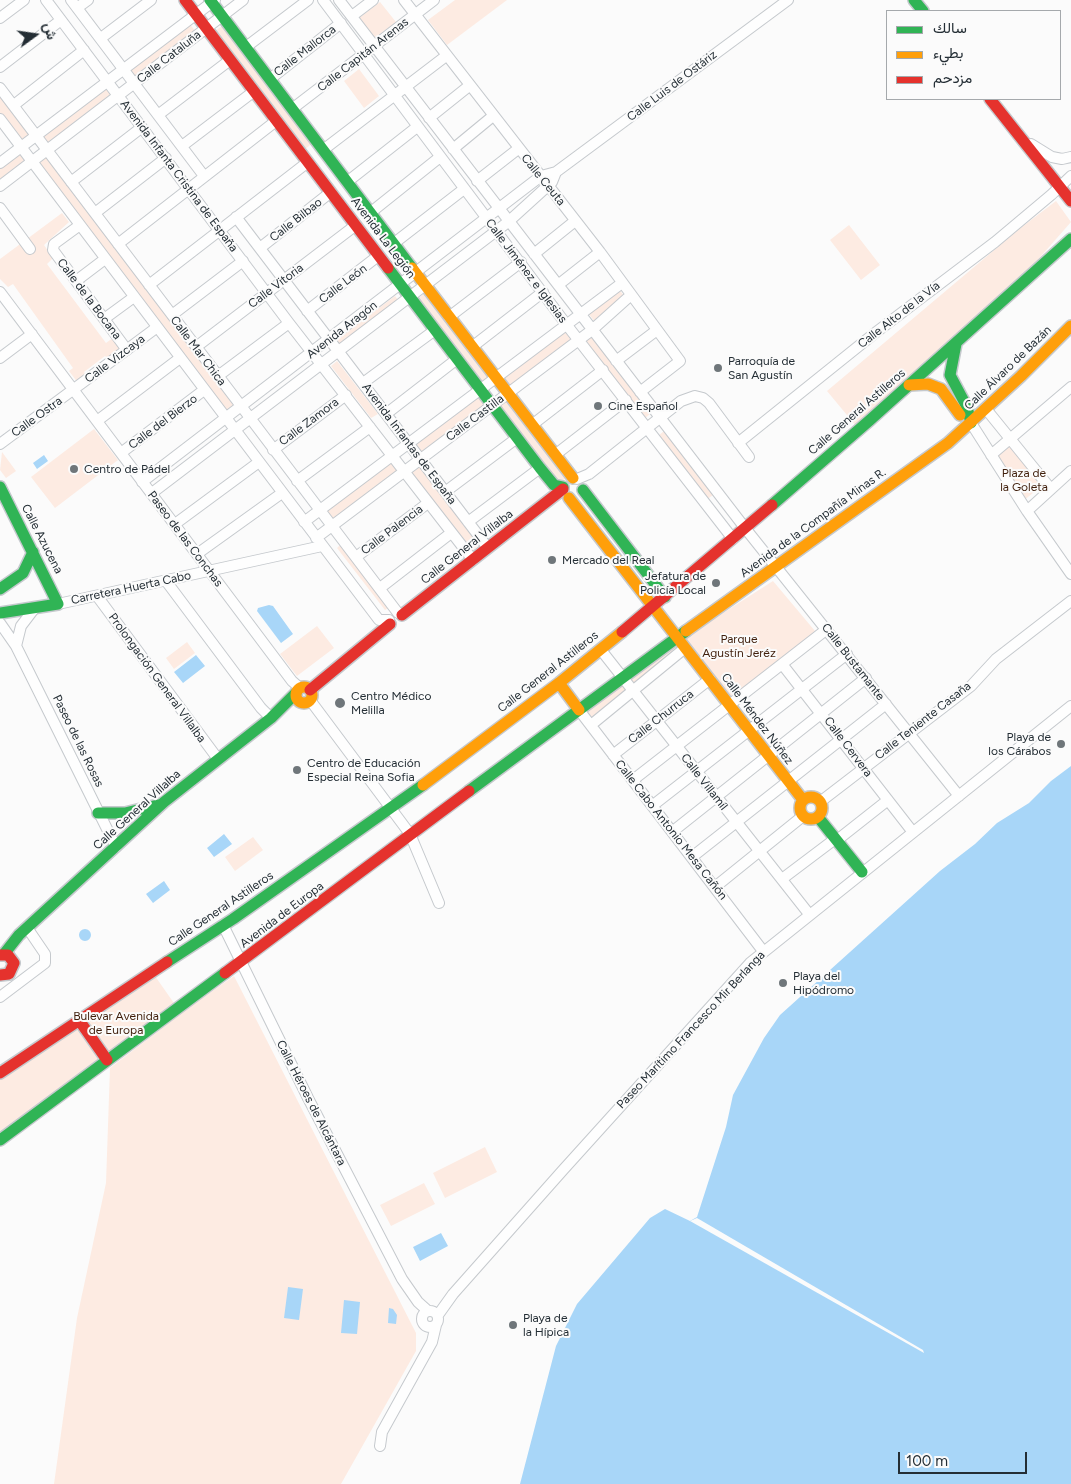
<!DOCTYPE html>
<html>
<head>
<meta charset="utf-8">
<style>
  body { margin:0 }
  #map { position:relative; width:1071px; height:1484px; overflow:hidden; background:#fbfbfb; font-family:Figtree,Vazirmatn,sans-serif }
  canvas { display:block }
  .legend { position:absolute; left:886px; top:10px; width:175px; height:90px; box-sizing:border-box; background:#fbfbfb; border:1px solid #a5a9ac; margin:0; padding:6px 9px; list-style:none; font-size:15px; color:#242e35 }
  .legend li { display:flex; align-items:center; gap:10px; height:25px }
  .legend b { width:25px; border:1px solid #a5a9ac }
  .north { position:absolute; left:10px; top:10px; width:50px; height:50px; -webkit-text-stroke:4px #fbfbfb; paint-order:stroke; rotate:76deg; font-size:14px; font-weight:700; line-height:20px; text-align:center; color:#242e35 }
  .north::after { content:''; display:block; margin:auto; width:18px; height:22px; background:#242e35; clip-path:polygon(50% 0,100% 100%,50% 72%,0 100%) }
  .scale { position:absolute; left:898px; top:1452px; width:129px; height:22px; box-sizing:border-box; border:2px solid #242e35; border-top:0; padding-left:6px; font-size:15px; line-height:18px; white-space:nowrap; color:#242e35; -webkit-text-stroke:4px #fbfbfb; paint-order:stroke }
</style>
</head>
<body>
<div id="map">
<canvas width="1071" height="1484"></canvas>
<ul class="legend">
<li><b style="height:6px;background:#30b455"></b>سالك</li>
<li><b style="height:6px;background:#ff9f0a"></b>بطيء</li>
<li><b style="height:6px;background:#e5322d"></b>مزدحم</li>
</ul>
<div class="north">ش</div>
<div class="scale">100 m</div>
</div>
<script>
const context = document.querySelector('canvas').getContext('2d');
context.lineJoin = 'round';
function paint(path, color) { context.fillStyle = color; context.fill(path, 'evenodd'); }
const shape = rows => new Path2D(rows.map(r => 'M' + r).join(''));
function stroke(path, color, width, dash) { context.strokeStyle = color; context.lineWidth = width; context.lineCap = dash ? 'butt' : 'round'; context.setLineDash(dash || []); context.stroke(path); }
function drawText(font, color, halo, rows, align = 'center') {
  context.font = font + ' Figtree,sans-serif'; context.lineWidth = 4; context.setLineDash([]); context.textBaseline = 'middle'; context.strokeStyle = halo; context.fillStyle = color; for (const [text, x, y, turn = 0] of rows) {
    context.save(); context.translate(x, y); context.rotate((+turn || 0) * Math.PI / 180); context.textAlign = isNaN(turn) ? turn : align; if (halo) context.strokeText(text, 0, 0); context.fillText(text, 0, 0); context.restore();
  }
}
paint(shape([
  [455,0,507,0,447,45,428,20],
  [380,2,396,22,375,38,359,18],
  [189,23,196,32,135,78,129,69],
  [226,23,314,142,304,150,214,32],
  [359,69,379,96,364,108,344,81],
  [107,86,114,96,48,145,41,137],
  [0,95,31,135,22,142,0,113],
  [19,152,25,160,0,179,0,167],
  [46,157,234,406,228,413,39,163],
  [1056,201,1071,222,1028,271,856,426,827,391,1018,230],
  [62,213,69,222,44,245,53,258,47,264,106,343,114,337,122,348,108,359,105,356,84,372,87,376,78,383,69,371,73,368,13,284,8,287,0,279,0,259],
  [849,225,880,265,861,280,830,240],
  [619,289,626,299,595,322,588,313],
  [425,293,489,378,480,384,416,300],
  [395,296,399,301,339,347,335,341],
  [565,330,573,339,508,388,501,379],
  [591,335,650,414,644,419,584,340],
  [337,361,378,414,371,418,331,366],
  [479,396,485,404,421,454,414,445],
  [506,399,566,478,557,485,497,406],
  [94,429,118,460,55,508,31,477],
  [664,431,713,495,706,500,658,436],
  [1010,443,1044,484,1023,501,993,455],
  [2,452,16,471,6,478,0,470],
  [392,462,399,471,332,521,325,512],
  [419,465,480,544,471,552,410,472],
  [342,543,391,606,385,610,337,548],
  [773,581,815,631,732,699,684,638],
  [317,626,334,648,297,676,280,654],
  [187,642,195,653,174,669,166,658],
  [674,645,678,650,633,685,629,679],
  [622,684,627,690,590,719,585,712],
  [253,837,263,850,235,871,225,857],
  [155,976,176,1006,107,1053,84,1019],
  [234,976,416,1333,416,1351,341,1484,54,1484,77,1318,106,1183,110,1068,195,1003],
  [77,1026,99,1060,0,1133,0,1077],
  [485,1147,497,1172,445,1198,433,1173],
  [424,1183,435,1204,391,1226,380,1205]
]), '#fdebe2');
paint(shape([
  [44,455,48,461,37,469,33,463],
  [269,605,273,606,293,634,281,643,257,611,258,608],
  [196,655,205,666,183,683,174,672],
  [1071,766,1071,1484,520,1484,556,1346,577,1304,650,1218,665,1209,690,1221,697,1217,726,1127,733,1095,764,1038,780,1015,940,871,975,844,997,823,1029,803,1051,781],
  [224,834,232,844,214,857,207,848],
  [164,881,170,890,153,903,146,894],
  '79 935a6 6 0 1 1 12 0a6 6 0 1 1-12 0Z',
  [441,1233,448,1246,420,1261,413,1247],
  [288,1287,303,1289,299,1320,284,1318],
  [344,1300,360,1302,357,1334,341,1333],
  [389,1308,393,1309,397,1315,396,1324,388,1323]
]), '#a8d6f8');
paint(shape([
  [697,1218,923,1350,924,1353,690,1221]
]), '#fbfbfb');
const street = shape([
  [46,0,289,323,473,560],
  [71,0,204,176],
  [323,0,566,324,733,539],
  [339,0,745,528,959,796],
  [404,0,600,252,680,361,640,392],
  [77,8,88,0],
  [352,16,373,0],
  [0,18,24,0],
  [101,38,151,0],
  [246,47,308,0],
  [0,67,61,20],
  [270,79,341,23],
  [0,88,398,613],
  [14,105,84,50],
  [292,109,434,0],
  [158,115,230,60],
  [429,118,469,86],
  [0,119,379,620,389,620],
  [1031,144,1052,157,1062,159,1071,157],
  [182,146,253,92],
  [453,149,493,116],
  [323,150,446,56],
  [0,163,215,0],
  [477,181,518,149],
  [71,182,141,128],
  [347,182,417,127],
  [0,186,243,0],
  [0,208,30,249],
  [95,213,166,158],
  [370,213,440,157],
  [236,217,488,548],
  [80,225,54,244,53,250,127,350],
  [118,244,276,121],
  [393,244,464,189],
  [260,248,331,192],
  [534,254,575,221],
  [76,281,105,259],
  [149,285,308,162],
  [558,285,600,252],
  [0,292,292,681,300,688],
  [307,311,378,256],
  [172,315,243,261],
  [449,317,521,262],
  [104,319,134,297],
  [196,347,356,225],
  [472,347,543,292],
  [0,358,32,334],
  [616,361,657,330],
  [218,376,289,323],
  [363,383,435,330],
  [986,409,1050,488],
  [386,414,457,359],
  [97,421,180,358],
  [971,423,1027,511,1071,574],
  [532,425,603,370],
  [738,443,875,333,995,242,1051,195,1071,176],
  [0,444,156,328],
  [273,450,346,395],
  [121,453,204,390],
  [555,455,626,400],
  [991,455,1071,387],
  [577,479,589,474,681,401,695,396,703,398,709,403,749,457],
  [297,481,370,427],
  [142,482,541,176,556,172],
  [445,492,517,438],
  [152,493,508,222,552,182,556,172,788,0],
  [1027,511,1071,471],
  [304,522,622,283],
  [468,522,540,468],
  [175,524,259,462],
  [316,538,592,330,631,295],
  [197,554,282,493],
  [356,557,428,503],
  [166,581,261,708,271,718],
  [380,588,451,533],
  [97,596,218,759],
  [58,604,322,546],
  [0,623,16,646,116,847],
  [16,646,21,626,34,609],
  [601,650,809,914],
  [782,664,912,831],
  [310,700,410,834,439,903],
  [579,710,763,951],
  [591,725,685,648],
  [613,755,710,679],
  [633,780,827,629],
  [820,802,971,686,996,659,1071,601],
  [652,806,847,654],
  [672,832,866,678],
  [836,841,888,800],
  [692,857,886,704],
  [782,879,835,839],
  [715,887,803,816],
  [223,925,308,1098,402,1279,418,1302,428,1311],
  [0,997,45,963,45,954,28,929],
  '422 1319a8 8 0 1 1 16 0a8 8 0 1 1-16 0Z',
  [438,1315,453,1294,563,1170,750,963,1071,706],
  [380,1446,382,1432,432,1342,436,1325]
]);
const fast = shape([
  [210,0,412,268],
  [914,0,923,11],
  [388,268,540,468,554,485,563,487],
  [956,344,950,375,967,407,971,423],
  [0,487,58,604,0,613],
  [583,490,665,597],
  [772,505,870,420,1071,239],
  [0,589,23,573,33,552],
  [469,791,686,631],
  [98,813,125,813,158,805],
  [818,817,862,872],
  [4,954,19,935,164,802,271,718,296,693],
  [167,962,233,919,423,785],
  [0,1140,225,973]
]);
const slow = shape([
  [412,268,573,478],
  [909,385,928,384,941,389,960,415],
  [569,498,803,800],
  [686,631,948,443,1021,376,1071,326],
  [559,683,579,710],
  '296 695a8 8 0 1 1 16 0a8 8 0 1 1-16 0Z',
  [423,785,559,683,622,632],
  '800 808a11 11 0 1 1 22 0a11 11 0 1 1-22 0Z'
]);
const jam = shape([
  [185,0,388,268],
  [990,99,1071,201],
  [402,615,563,489],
  [622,632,772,505],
  [310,690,390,624],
  [0,955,8,955,14,963,9,974,0,975],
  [225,973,469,791],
  [79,1020,107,1060],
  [0,1073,167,962]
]);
stroke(street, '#c5c9cd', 12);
stroke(fast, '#c5c9cd', 14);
stroke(slow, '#c5c9cd', 14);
stroke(jam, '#c5c9cd', 14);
stroke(street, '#fefefe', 10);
stroke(fast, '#30b455', 11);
stroke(slow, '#ff9f0a', 11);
stroke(jam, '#e5322d', 11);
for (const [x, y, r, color] of [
  [718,368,5,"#6f767a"],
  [598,406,5,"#6f767a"],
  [74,469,5,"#6f767a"],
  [552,560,5,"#6f767a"],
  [716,583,5,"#6f767a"],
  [340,703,6,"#6f767a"],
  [1061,744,5,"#6f767a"],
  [297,770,5,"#6f767a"],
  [783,983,5,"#6f767a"],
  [513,1325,5,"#6f767a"]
]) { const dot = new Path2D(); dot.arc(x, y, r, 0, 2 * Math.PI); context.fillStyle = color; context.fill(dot); stroke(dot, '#fbfbfb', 2); }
drawText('12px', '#242e35', '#fbfbfb', [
  ["Calle Mallorca",305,51,-38],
  ["Calle Capitán Arenas",363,55,-38],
  ["Calle Cataluña",169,57,-38],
  ["Calle Luis de Ostáriz",672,86,-37],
  ["Avenida Infanta Cristina de España",179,176,53],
  ["Calle Ceuta",543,180,51],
  ["Calle Bilbao",296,220,-38],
  ["Avenida La Legión",383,238,53],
  ["Calle Jiménez e Iglesias",526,271,53],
  ["Calle León",343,284,-37],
  ["Calle Vitoria",276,286,-37],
  ["Calle de la Bocana",89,299,53],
  ["Calle Alto de la Vía",899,315,-38],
  ["Avenida Aragón",342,330,-38],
  ["Calle Mar Chica",198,351,53],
  ["Calle Vizcaya",115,359,-37],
  ["Calle Álvaro de Bazán",1008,368,-44],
  ["Calle General Astilleros",857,412,-41],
  ["Calle Ostra",37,417,-36],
  ["Calle Castilla",475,418,-37],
  ["Calle del Bierzo",163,422,-37],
  ["Calle Zamora",309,422,-37],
  ["Avenida Infantas de España",409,444,53],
  ["Avenida de la Compañía Minas R.",813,523,-36],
  ["Calle Palencia",392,530,-37],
  ["Calle Azucena",42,539,63],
  ["Paseo de las Conchas",185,539,53],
  ["Calle General Villalba",467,547,-38],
  ["Carretera Huerta Cabo",131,588,-12],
  ["Calle Bustamante",853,662,52],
  ["Calle General Astilleros",548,672,-38],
  ["Prolongación General Villalba",157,678,54],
  ["Calle Churruca",661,717,-38],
  ["Calle Méndez Núñez",757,719,53],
  ["Calle Teniente Casaña",923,721,-38],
  ["Paseo de las Rosas",78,741,64],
  ["Calle Cervera",848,747,53],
  ["Calle Villamíl",704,782,52],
  ["Calle General Villalba",137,810,-42],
  ["Calle Cabo Antonio Mesa Cañón",671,830,52],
  ["Calle General Astilleros",221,909,-34],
  ["Avenida de Europa",282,915,-37],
  ["Paseo Marítimo Francesco Mir Berlanga",691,1030,-47],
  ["Calle Héroes de Alcántara",311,1103,63]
]);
drawText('12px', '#242e35', '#fbfbfb', [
  ["Parroquía de",728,361],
  ["San Agustín",728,375],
  ["Cine Español",608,406],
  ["Centro de Pádel",84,469],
  ["Mercado del Real",562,560],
  ["Jefatura de",706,576,"right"],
  ["Policía Local",706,590,"right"],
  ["Centro Médico",351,696],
  ["Melilla",351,710],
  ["Playa de",1051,737,"right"],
  ["los Cárabos",1051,751,"right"],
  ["Centro de Educación",307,763],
  ["Especial Reina Sofia",307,777],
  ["Playa del",793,976],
  ["Hipódromo",793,990],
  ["Playa de",523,1318],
  ["la Hípica",523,1332]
], 'left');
drawText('12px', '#401f0c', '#fbfbfb', [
  ["Plaza de",1024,473],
  ["la Goleta",1024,487],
  ["Parque",739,639],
  ["Agustín Jeréz",739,653],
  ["Bulevar Avenida",116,1016],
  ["de Europa",116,1030]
]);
</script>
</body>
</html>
